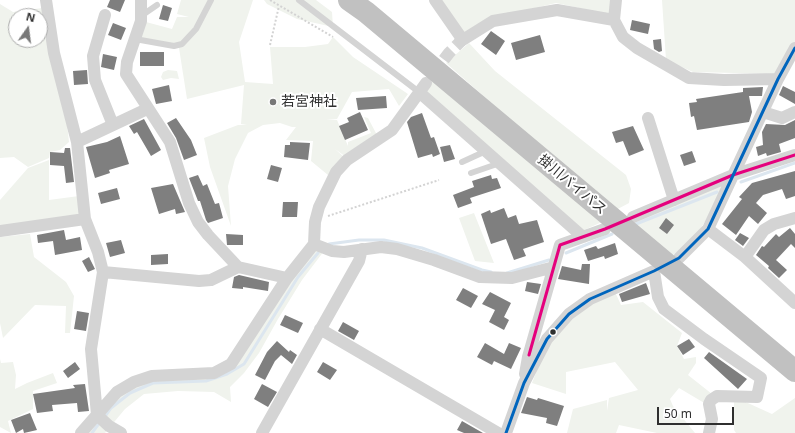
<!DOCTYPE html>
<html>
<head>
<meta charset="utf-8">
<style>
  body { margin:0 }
  #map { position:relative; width:795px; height:433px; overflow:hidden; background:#fff; font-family:"Noto Sans",sans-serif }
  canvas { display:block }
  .north { position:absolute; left:8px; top:8px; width:40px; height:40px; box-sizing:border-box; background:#fff; border:1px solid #acacac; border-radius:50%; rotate:14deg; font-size:11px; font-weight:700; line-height:16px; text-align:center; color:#2f2f2f }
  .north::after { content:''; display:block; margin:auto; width:14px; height:18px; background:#787878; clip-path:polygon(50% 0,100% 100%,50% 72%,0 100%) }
  .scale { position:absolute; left:657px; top:407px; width:77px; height:18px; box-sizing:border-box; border:2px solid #2f2f2f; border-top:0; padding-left:5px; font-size:12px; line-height:14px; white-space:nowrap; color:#2f2f2f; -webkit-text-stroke:3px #fff; paint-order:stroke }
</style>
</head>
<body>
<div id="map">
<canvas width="795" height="433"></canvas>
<div class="north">N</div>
<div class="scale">50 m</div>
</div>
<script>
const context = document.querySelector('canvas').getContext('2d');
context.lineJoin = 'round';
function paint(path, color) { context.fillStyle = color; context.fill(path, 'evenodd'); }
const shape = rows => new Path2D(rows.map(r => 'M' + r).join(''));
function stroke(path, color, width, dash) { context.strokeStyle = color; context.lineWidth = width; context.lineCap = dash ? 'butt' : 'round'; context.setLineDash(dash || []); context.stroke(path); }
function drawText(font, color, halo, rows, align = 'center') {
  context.font = font + ' "Noto Sans","Noto Sans JP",sans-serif'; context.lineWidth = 4; context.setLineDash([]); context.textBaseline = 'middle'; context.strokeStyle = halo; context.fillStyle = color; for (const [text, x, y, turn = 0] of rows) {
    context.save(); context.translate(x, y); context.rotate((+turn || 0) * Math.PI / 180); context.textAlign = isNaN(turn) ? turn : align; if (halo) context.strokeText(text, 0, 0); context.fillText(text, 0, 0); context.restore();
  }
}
paint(shape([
  [181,0,253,0,239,42,245,82,273,84,270,47,305,47,328,44,333,37,353,57,408,94,399,106,389,89,352,92,337,119,326,119,337,120,348,146,348,142,371,133,364,117,368,118,377,135,346,157,335,149,344,157,328,175,311,161,313,141,286,140,296,127,292,127,280,123,263,125,248,133,235,159,228,186,231,226,210,167,204,138,238,125,247,125,241,124,244,85,187,99,179,48,141,38,146,22,172,29,177,17,189,17,177,14],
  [264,0,316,0,332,12,333,27,297,19,267,4],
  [440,0,613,0,612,15,556,3,489,19,462,34],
  [662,0,795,0,795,42,777,74,693,72,666,60],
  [0,4,13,12,42,8,63,86,69,142,60,150,50,152,49,158,28,167,14,157,0,158],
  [16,16,40,16,40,40,16,40],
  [469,43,495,71,626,175,631,189,629,203,614,211,446,63],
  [168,70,177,71,179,79,171,78,163,80,161,77,163,72],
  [434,76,604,221,582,231,419,92],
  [49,160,49,200,79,196,79,217,0,229,0,200,28,168],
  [722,185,719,200,695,237,672,256,629,223],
  [474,213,494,263,475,261,459,218],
  [30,234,34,257,66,282,74,296,70,333,65,333,66,306,35,305,3,338,0,323,0,237],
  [312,246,324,251,302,280,278,319,259,353,244,373,230,387,231,402,214,392,178,391,144,394,125,409,105,433,83,433,106,404,142,379,214,373,231,364],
  [615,292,621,305,643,302,682,333,677,346,684,359,696,357,696,363,688,375,712,394,706,404,679,388,670,399,673,406,695,433,657,433,619,425,616,433,567,433,573,409,607,400,607,411,609,398,638,390,615,362,566,372,566,394,532,383,549,340,590,302],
  [0,359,1,363,13,362,16,375,15,389,27,383,53,373,57,383,33,391,33,409,8,421,11,433,0,427],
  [795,398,795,433,736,433,734,430,734,399,739,399,772,414]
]), '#f0f3ed');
stroke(shape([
  [741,182,795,163],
  [636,224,717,192],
  [329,244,359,240,384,240,422,248,482,270,491,272],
  [566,253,612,234],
  [507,273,549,260],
  [104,418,111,408,130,393,153,383,206,381,227,374,244,364,298,277,318,253],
  [92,433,100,422]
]), '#dce6ef', 3);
paint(shape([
  [110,0,125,0,120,12,107,7],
  [163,5,172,8,168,21,159,19],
  [632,20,650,24,648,34,630,30],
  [113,23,126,28,121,40,108,35],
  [491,31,505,41,496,55,481,44],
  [540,35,545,52,516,60,511,43],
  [661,39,662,51,659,52,654,49,653,40],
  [140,52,164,52,164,66,140,66],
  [103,54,117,57,114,70,101,67],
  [87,70,88,84,74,85,73,71],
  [169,85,172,101,156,104,152,89],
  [783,86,795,92,795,104,779,95],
  [763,87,762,96,749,96,752,112,749,122,697,130,694,116,691,117,689,103,697,102,696,99,743,92,743,88],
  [386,96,387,108,358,110,356,98],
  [360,112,368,130,345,140,339,126,349,122,347,118],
  [422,113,431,138,434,137,440,154,433,157,432,154,418,158,407,122,411,117],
  [176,118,191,140,197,155,184,160,176,138,167,123],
  [144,119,161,150,151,156,137,132,134,134,129,126],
  [795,120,795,138,779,144,781,152,767,156,766,153,758,156,756,147,763,145,762,132,766,124,785,125],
  [633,126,644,150,629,156,623,141,616,143,612,132],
  [120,136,129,164,109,170,110,173,95,178,86,147,107,142],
  [290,142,310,143,308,160,284,157,285,145,290,145],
  [450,145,455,159,444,162,440,147],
  [65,148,70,148,74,182,66,183,64,166,50,165,50,152,64,153],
  [692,151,696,162,684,166,680,155],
  [271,165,282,168,278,182,267,179],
  [795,171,795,196,786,199,782,189,763,195,756,203,767,213,758,224,749,216,736,235,722,224,742,199,739,197,752,183],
  [198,175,203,186,207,184,215,204,219,203,223,218,208,223,206,220,200,201,198,201,189,178],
  [491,175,492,179,497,178,501,188,470,198,472,203,458,208,453,195,474,187,472,181],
  [173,184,185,212,176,214,175,209,159,214,151,188],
  [117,188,120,199,101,204,98,193],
  [283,202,298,202,297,217,282,217],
  [504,208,508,218,516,215,519,224,537,220,544,242,523,249,526,256,514,260,506,239,491,244,481,214,490,210,491,213],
  [666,218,674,225,667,234,659,228],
  [790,228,795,234,795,248,791,244,776,260,787,270,779,278,768,268,769,266,756,255,762,246,764,247,776,234,779,237],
  [64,230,66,240,80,237,82,250,55,255,53,241,38,243,37,235],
  [740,233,749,238,743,246,735,240],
  [226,234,243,235,243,245,227,245],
  [121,240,125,253,110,257,106,243],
  [615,243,618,254,605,259,604,256,588,261,584,250,596,246,598,249],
  [168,254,168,264,151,265,151,255],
  [89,257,95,269,88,272,82,261],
  [582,264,590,264,589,284,558,279,562,266,581,270],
  [239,275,269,282,268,291,243,287,243,289,232,288,234,277],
  [527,282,541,284,538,294,525,291],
  [646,283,650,294,622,302,619,294],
  [463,288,478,296,471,308,456,300],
  [490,292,511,303,504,317,509,320,504,330,489,322,495,310,482,304],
  [77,311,89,313,86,331,74,329],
  [285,315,303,323,298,333,280,325],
  [343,322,359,331,354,340,338,331],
  [689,339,695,347,683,355,677,346],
  [277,341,289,352,290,350,297,355,292,364,281,355,275,361,265,380,255,375,267,352],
  [485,343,504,354,509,343,521,348,511,369,494,361,492,365,477,357],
  [709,352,747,379,738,389,704,358],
  [75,362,80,369,68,378,63,371],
  [323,362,337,370,330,380,317,372],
  [85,384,89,411,78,412,77,403,52,405,53,411,37,413,33,394,75,388,73,385],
  [262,384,277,392,268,407,254,399],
  [527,397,537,400,538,398,564,406,557,426,546,423,547,418,521,413],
  [30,413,37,430,24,433,23,429,16,433,11,420],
  [462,421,483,433,464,433,457,430]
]), '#7f7f7f');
stroke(shape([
  [433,74,449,53,461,41]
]), '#d5d5d5', 12, [12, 6]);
stroke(shape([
  [270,0,333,37],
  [270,45,279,6],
  [328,216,439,180]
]), '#d3d3d3', 2, [2, 2]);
stroke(shape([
  [299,0,419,92],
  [141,16,157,5],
  [135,39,174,46,182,44,196,29,211,0],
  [462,162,486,151],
  [471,173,500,163]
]), '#d4d4d4', 6);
stroke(shape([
  [46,0,54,53,77,142,85,219,98,252,103,272,91,349,97,415,109,426,121,433],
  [141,0,141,21,127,62,126,74,170,142,189,203,198,222,208,235,238,267,287,278],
  [435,0,460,36,461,41,493,21,557,10,614,20],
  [616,0,614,20,623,37,637,48,689,78,724,80,778,79],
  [105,15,93,56,95,80,113,125],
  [419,92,583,237],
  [763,112,782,118,795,112],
  [648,118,674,200],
  [77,142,147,109],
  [633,217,733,175,795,155],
  [708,229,745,257,795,303],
  [0,231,85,219],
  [314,244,332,251,344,252,381,247,397,249,434,260,480,277,512,278,554,267],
  [745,257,764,230,774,224,795,218],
  [679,258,708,229,778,79,795,48],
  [103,272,199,281,211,280,238,267],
  [320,329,498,433],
  [525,374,528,357,560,245,605,229],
  [81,433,117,392,134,382,152,376,214,373,231,364,287,278,314,244,315,222,319,207,336,172,347,160,392,130,426,83],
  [262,433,359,261,362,249],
  [506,433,524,383,547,339,569,314,590,299,654,271,658,297,664,309,704,339,761,378,757,397,717,396,711,400,709,404,712,419,709,433]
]), '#d4d4d4', 12);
stroke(shape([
  [349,0,366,12,795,371]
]), '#c1c1c1', 22);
stroke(shape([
  [529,355,560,245,605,229,733,175,795,155]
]), '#e5007d', 3);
stroke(shape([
  [506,433,524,383,547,339,569,314,590,299,654,271,679,258,708,229,778,79,795,48]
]), '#0065bd', 3);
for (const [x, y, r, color] of [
  [273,102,4,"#787878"],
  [553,332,3.5,"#2f2f2f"]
]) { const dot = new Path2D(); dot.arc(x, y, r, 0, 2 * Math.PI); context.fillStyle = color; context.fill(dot); stroke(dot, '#fff', 1.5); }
drawText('14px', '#2f2f2f', '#fff', [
  ["若宮神社",281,102]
], 'left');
drawText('14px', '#2f2f2f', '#fff', [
  ["掛川バイパス",572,185,40]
]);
</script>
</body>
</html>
